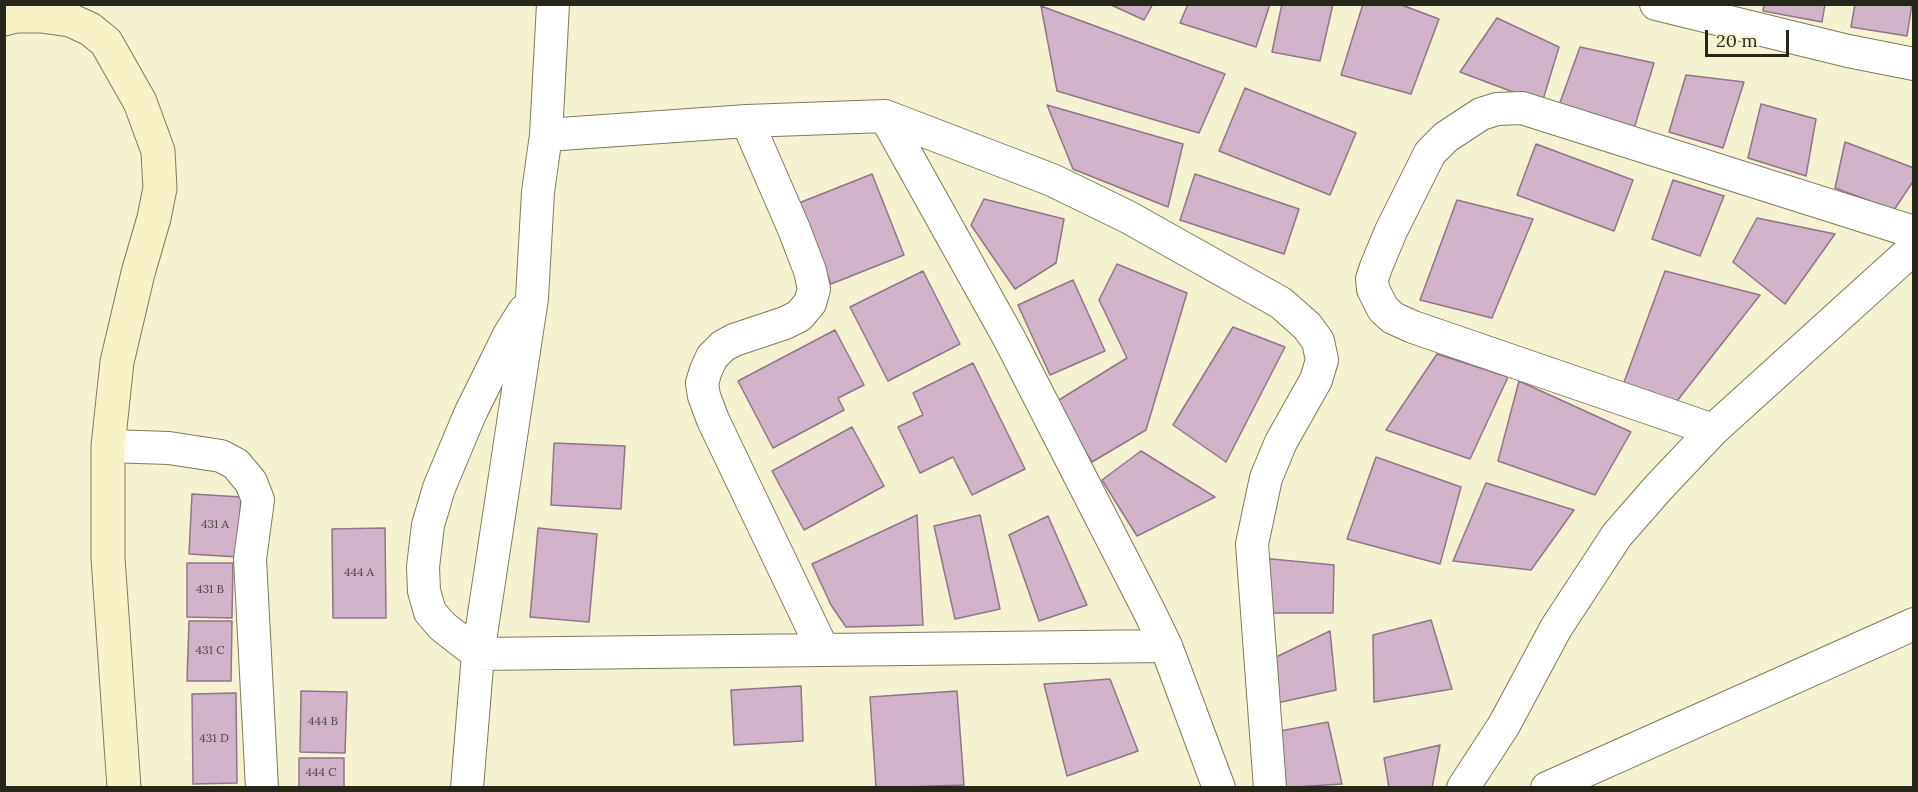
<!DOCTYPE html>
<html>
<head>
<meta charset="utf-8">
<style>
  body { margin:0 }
  #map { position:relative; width:1918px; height:792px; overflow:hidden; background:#f4f2d0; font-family:Lora,serif }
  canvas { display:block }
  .frame { position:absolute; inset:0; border:6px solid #27261a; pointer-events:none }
  .scale { position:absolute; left:1705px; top:30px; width:84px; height:27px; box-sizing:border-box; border:3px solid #27261a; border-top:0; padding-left:8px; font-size:18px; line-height:21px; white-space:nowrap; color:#27261a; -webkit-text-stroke:4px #f4f2d0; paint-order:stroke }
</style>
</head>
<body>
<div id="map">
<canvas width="1918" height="792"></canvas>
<div class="frame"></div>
<div class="scale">20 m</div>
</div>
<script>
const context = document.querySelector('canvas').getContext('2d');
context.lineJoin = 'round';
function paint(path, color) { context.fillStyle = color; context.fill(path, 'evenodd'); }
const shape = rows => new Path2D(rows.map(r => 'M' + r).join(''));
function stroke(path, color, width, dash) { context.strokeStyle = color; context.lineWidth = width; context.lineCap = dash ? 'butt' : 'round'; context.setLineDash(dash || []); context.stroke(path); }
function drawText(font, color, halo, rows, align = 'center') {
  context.font = font + ' Lora,serif'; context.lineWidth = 5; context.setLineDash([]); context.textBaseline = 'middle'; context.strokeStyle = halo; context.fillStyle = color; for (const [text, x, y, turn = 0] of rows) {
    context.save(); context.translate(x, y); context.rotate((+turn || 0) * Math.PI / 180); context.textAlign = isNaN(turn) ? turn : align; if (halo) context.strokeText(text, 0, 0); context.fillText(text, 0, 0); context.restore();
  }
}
const building = shape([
  [1109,4,1153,4,1144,20,1109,4],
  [1188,4,1270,4,1256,47,1180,23,1188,4],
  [1282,4,1333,4,1320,61,1272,52,1282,4],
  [1363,4,1399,4,1439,19,1411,94,1341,75,1363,4],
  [1764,4,1825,4,1822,22,1763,11,1764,4],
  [1855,4,1912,4,1907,36,1851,27,1855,4],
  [1041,6,1225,74,1199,133,1057,91,1041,6],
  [1497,18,1559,47,1542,103,1460,72,1497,18],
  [1580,47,1654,63,1633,132,1558,108,1580,47],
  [1686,75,1744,82,1723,148,1669,132,1686,75],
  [1245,88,1356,133,1330,195,1219,151,1245,88],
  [1761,104,1816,119,1806,176,1748,158,1761,104],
  [1047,105,1183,144,1168,207,1073,169,1047,105],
  [1845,142,1914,168,1914,180,1894,210,1835,188,1845,142],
  [1536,144,1633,180,1614,231,1517,195,1536,144],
  [872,174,904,255,831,284,799,203,872,174],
  [1195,174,1299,209,1284,254,1180,220,1195,174],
  [1673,180,1724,196,1700,256,1652,239,1673,180],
  [984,199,1064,219,1056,263,1015,289,971,225,984,199],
  [1457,200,1533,219,1492,318,1420,300,1457,200],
  [1757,218,1835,234,1785,304,1733,262,1757,218],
  [1117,264,1187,293,1146,430,1092,462,1054,403,1127,358,1099,300,1117,264],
  [923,271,960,344,888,381,850,307,923,271],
  [1665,271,1760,295,1677,401,1623,385,1665,271],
  [1073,280,1105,351,1050,375,1018,305,1073,280],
  [1233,327,1285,347,1226,462,1173,425,1233,327],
  [835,330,864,385,838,398,844,410,773,448,738,381,835,330],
  [1437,354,1508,377,1470,459,1386,430,1437,354],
  [973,363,1025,469,972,495,953,457,920,473,898,427,923,415,913,393,973,363],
  [1519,381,1631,432,1595,495,1498,461,1519,381],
  [852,427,884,486,804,530,772,471,852,427],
  [554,443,625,446,621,509,551,505,554,443],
  [1141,451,1215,497,1137,536,1102,480,1141,451],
  [1376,457,1461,487,1440,564,1347,539,1376,457],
  [1486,483,1574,510,1531,570,1453,561,1486,483],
  [192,494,241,497,238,557,189,554,192,494],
  [917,515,923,625,846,627,831,605,812,564,917,515],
  [980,515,1000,609,955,619,934,526,980,515],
  [1048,516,1087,605,1039,621,1009,535,1048,516],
  [385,528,386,618,333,618,332,529,385,528],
  [538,528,597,534,589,622,530,617,538,528],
  [1261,558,1334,565,1333,613,1270,613,1261,558],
  [187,563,233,563,232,618,187,617,187,563],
  [1431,620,1452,689,1374,702,1373,635,1431,620],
  [189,621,232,621,231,681,187,681,189,621],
  [1330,631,1336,690,1277,703,1274,658,1330,631],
  [1110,679,1138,751,1067,776,1044,684,1110,679],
  [801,686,803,741,734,745,731,690,801,686],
  [301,691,347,692,345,753,300,752,301,691],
  [957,691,964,785,876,788,870,697,957,691],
  [236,693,237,783,193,784,192,694,236,693],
  [1328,722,1342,784,1279,788,1275,732,1328,722],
  [1440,745,1432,788,1389,788,1384,758,1440,745],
  [299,758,344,758,344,788,299,788,299,758]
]);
paint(building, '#d0b3c8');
stroke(building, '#917589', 1.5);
const minor = shape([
  [1656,4,1848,51,1914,64],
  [885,116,1009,338,1149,611,1166,646,1219,788],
  [747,121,794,229,810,271,814,289,810,303,799,316,785,323,734,340,723,346,712,357,706,370,702,383,704,396,713,420,823,650],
  [546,135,553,4],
  [1713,430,1413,327,1393,318,1383,309,1373,289,1372,279,1376,267,1391,231,1430,153,1446,137,1481,114,1497,109,1522,108,1914,232],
  [108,446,169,448,221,456,236,464,251,482,258,500,250,559,262,788],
  [1166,646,478,654,532,298,538,192,546,135,747,121,885,116,1052,180,1128,217,1281,303,1307,326,1318,341,1322,360,1316,380,1281,442,1266,478,1252,544,1270,788],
  [467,788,478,654,442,626,430,612,424,591,423,567,428,525,439,488,470,414,509,335,524,311],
  [1463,788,1504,725,1556,628,1617,535,1659,487,1713,430,1914,248],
  [1547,788,1914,624]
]);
const secondary = shape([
  [4,19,16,16,41,16,70,20,90,29,106,42,140,102,158,151,160,188,154,218,138,273,117,362,108,446,108,558,124,788]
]);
stroke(minor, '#7d7b5d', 34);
stroke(secondary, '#7d7b5d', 35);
stroke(minor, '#fff', 32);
stroke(secondary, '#f7f3c6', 33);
drawText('12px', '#514946', null, [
  ["431 A",215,525],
  ["444 A",359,573],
  ["431 B",210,590],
  ["431 C",210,651],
  ["444 B",323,722],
  ["431 D",214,739],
  ["444 C",321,773]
]);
</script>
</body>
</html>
